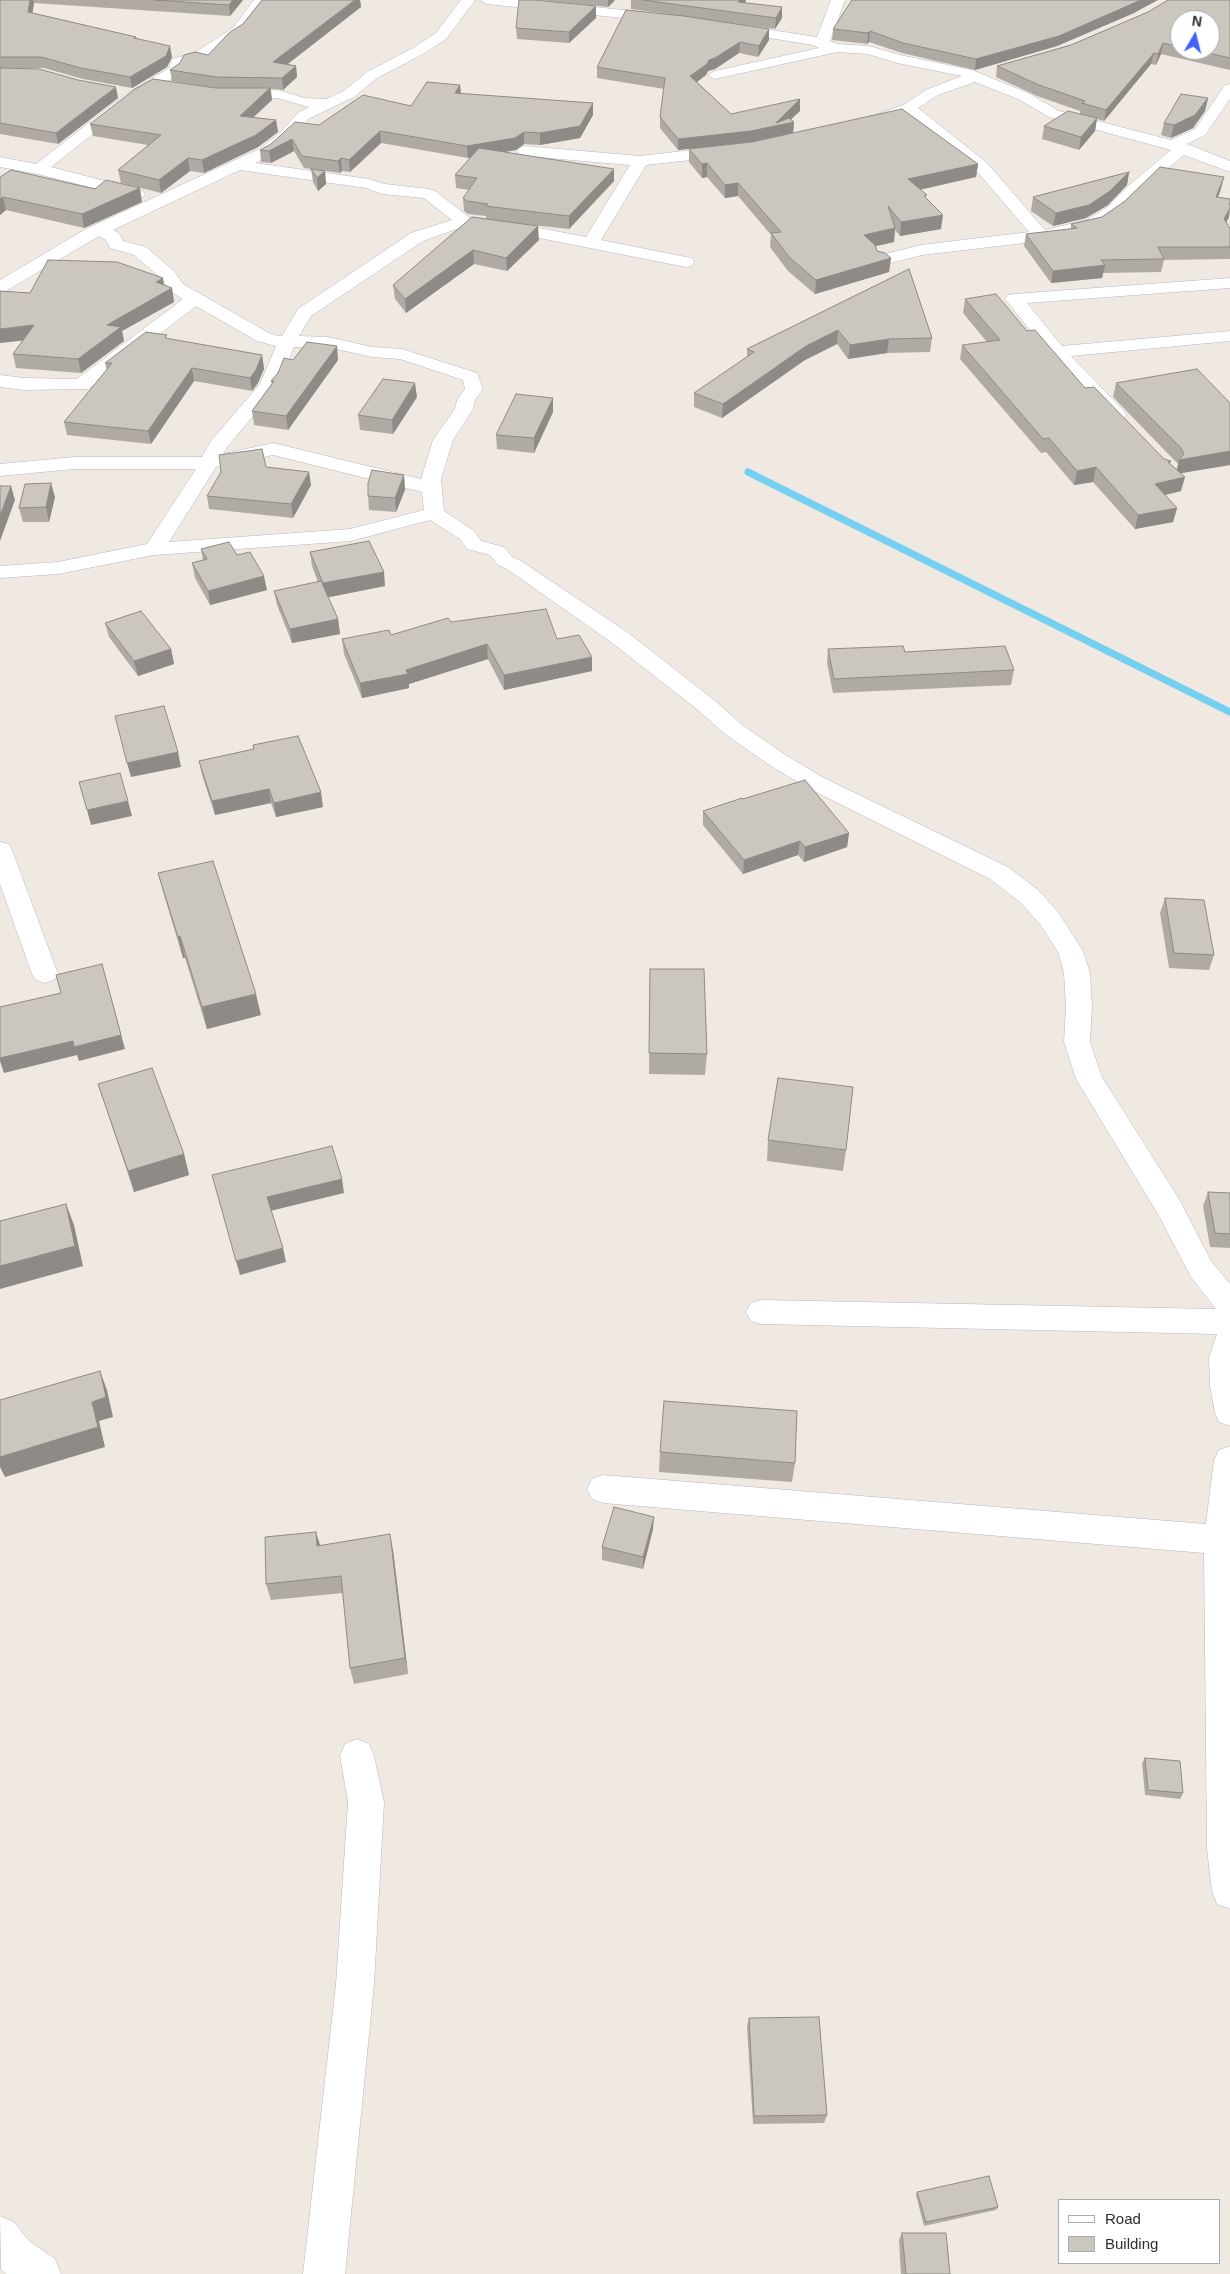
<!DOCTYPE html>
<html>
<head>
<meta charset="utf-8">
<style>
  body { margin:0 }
  #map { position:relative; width:1230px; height:2274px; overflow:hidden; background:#efe9e1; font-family:Helvetica,sans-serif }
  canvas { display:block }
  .legend { position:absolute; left:1058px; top:2199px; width:162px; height:65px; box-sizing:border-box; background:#fff; border:1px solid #ababab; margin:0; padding:6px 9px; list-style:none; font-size:15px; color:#2e2e2e }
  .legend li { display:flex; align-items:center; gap:10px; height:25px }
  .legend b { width:25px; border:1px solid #ababab }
  .north { position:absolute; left:1170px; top:10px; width:50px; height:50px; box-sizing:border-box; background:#fff; border:1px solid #ababab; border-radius:50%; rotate:8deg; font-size:14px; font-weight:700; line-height:20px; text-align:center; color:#2e2e2e }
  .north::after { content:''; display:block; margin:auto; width:18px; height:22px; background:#4264fb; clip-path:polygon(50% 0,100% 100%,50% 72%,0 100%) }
</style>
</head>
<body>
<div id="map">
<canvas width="1230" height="2274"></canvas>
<ul class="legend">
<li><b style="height:6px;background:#fff"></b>Road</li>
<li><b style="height:14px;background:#cbc7bf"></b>Building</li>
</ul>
<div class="north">N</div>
</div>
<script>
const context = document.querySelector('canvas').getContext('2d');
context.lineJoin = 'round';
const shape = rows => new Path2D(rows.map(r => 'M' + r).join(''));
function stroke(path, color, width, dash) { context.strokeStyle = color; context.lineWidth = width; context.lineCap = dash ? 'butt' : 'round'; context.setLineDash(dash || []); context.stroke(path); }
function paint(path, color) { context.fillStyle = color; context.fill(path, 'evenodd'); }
stroke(shape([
  [748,472,1230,712]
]), '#75cff0', 7);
const minor = shape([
  [254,0,269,0,243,34,204,59,184,65,181,73,136,100,51,167,143,191,145,194,143,197,137,199,38,174,0,167,0,157,36,164,126,94,169,68,172,59,194,53,233,28,254,0],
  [461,0,475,0,446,39,423,54,377,78,354,97,308,119,290,139,271,155,255,163,369,179,385,184,429,189,435,191,470,218,483,221,519,224,586,237,630,165,525,156,519,154,517,151,519,148,525,146,640,156,727,146,733,148,735,151,733,154,727,156,646,165,601,240,686,257,692,258,694,262,692,266,686,267,519,234,482,231,465,226,423,241,311,316,299,336,328,337,372,347,402,349,477,373,483,389,475,400,473,409,453,440,441,479,444,511,474,531,481,541,504,547,512,557,521,561,627,632,714,700,741,724,784,754,822,777,1008,867,1038,890,1058,912,1083,951,1090,973,1092,1006,1090,1042,1102,1077,1179,1199,1211,1261,1230,1284,1230,1426,1219,1422,1215,1413,1210,1386,1209,1358,1217,1334,761,1324,751,1321,746,1312,751,1303,761,1300,1216,1309,1191,1277,1158,1214,1076,1079,1064,1042,1066,1006,1064,973,1058,952,1040,924,1020,902,990,879,806,787,768,764,725,734,698,710,611,642,507,569,498,565,490,555,467,549,460,539,430,520,351,541,154,555,58,574,0,578,0,566,58,562,147,544,196,469,74,469,0,476,0,464,74,457,202,457,211,441,260,384,276,346,257,341,196,306,88,389,24,390,0,387,0,375,24,378,77,379,183,299,171,292,162,279,134,255,110,248,106,240,99,236,6,291,0,292,0,280,84,230,259,149,280,133,298,113,309,107,277,98,234,98,229,97,227,94,229,91,278,90,304,98,326,99,344,91,367,72,413,48,436,33,461,0],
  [240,170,366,188,382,194,424,198,452,220,411,233,298,309,282,336,278,336,269,333,183,284,174,271,146,247,123,241,119,233,113,230,240,170],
  [294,347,328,347,372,357,400,359,463,380,465,389,457,400,455,409,433,440,421,479,273,443,223,454,227,447,278,386,294,347],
  [273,455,422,492,424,510,350,529,169,542,216,467,273,455],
  [480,0,527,0,662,14,669,18,662,22,487,4,480,0],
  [831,0,845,0,830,41,838,44,869,46,900,55,972,70,1028,93,1059,111,1171,140,1195,129,1225,85,1230,84,1230,99,1205,135,1187,144,1230,161,1230,172,1184,155,1140,192,1121,212,1099,228,1041,241,922,255,883,265,877,264,875,260,877,256,921,245,1029,232,975,169,906,114,869,127,864,125,861,122,864,119,903,105,928,89,962,76,897,63,868,54,837,52,715,79,708,75,715,71,819,48,813,45,732,32,725,28,732,24,817,37,831,0],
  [975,82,1018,99,1049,117,1171,150,1128,186,1109,206,1087,220,1045,230,987,163,918,108,938,95,975,82],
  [1230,278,1230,288,1027,303,1062,346,1230,331,1230,341,1071,356,1124,411,1126,415,1124,419,1117,421,1110,419,1051,356,1005,299,1008,295,1014,294,1230,278],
  [0,842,9,844,12,850,58,974,54,980,45,983,36,980,32,974,0,884,0,842],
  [1230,1446,1230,1909,1217,1904,1212,1891,1207,1849,1204,1553,603,1503,592,1499,587,1489,592,1479,603,1475,1206,1524,1214,1460,1219,1450,1230,1446],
  [357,1739,369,1744,374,1756,384,1802,374,1984,345,2274,303,2274,336,1984,348,1802,340,1756,345,1744,357,1739],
  [0,2216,14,2222,29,2241,55,2259,61,2274,6,2274,1,2269,0,2216]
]);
stroke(minor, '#b4b7c1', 1);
paint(minor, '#fff');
paint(shape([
  [0,0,243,0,230,16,34,3,32,13,136,37,137,38,172,57,167,67,132,88,83,79,44,68,0,68],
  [262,0,360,0,361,7,287,64,296,66,297,77,283,90,271,89,272,100,253,117,276,120,278,132,258,147,204,173,190,171,161,193,121,183,118,170,148,145,93,136,90,124,203,86,172,81,170,70,208,55,243,24],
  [540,0,615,0,608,7],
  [631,0,746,0,745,3,782,18,775,29,708,20,769,29,769,40,758,57,739,53,715,69,708,71,706,75,697,82,731,114,800,111,791,119,794,122,793,133,751,142,678,150,660,128,660,117,664,89,597,78,597,67,668,14,631,9],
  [1230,0,1230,70,1161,54,1156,65,1151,64,1104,121,1097,119,1095,131,1079,150,1042,139,1044,126,1080,114,1080,111,1037,96,996,77,997,66,1071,45,1148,12],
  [1180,20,1210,50,1180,50],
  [596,6,596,18,569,43,517,39,516,28],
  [1134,13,1057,46,975,70,902,53,869,42,867,44,832,40,833,29],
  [0,68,118,98,58,144,0,134],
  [460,85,461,94,593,103,593,115,580,138,540,145,524,144,516,150,505,152,614,181,569,229,504,222,539,240,507,271,474,264,406,313,395,299,393,285,486,219,486,216,468,214,464,211,463,198,469,190,456,188,455,175,470,158,468,158,381,143,350,172,342,171,340,173,304,168,294,151,271,163,261,162,260,150,319,125,411,106],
  [1208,98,1205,111,1193,128,1171,138,1161,135,1164,123],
  [689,149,978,164,976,177,921,189,927,199,941,229,900,236,895,230,894,242,876,246,877,251,891,258,889,272,815,294,788,271,770,247,771,235,738,196,725,198,707,177,702,178,689,162],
  [311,169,325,171,326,184,318,191,313,182],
  [1129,172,1127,185,1108,205,1086,218,1053,226,1031,211,1033,197],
  [0,177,142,202,84,228,6,210,0,215],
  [1221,189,1218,197,1229,217,1226,222,1230,228,1230,259,1164,260,1161,272,1103,273,1102,278,1051,283,1024,246,1026,234,1071,229,1071,224],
  [909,269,932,338,930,352,887,353,848,359,837,344,805,360,722,418,694,407,694,393,747,357,747,349],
  [164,285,172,288,174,302,122,331,124,341,81,373,16,368,13,354,22,341,30,293],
  [965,299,1027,331,1085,388,1164,459,1171,461,1170,464,1177,470,1178,464,1177,463,1113,397,1116,383,1230,465,1180,473,1181,491,1165,495,1177,508,1173,522,1135,529,1093,482,1074,485,1046,452,1041,453,960,359,962,345,987,342,963,313],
  [168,339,262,355,264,369,258,383,252,391,194,381,151,444,67,435,64,422,107,370,105,363],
  [293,360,338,360,288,430,254,425,252,411,272,384,271,381],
  [417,397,393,434,360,430,358,415],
  [553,412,534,453,497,449,496,435],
  [266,467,311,485,293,518,209,509,207,496],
  [404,475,405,490,396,512,369,510,368,496],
  [55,497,49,522,23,522,19,508],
  [201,549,237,555,267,590,210,605,195,578,192,563,203,560],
  [310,552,385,586,328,597,338,619,340,634,292,643,277,605,274,591,318,582,312,566],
  [451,622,557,639,592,657,592,671,504,690,488,659,409,684,409,688,362,698,344,654,342,639,391,635],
  [105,623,171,649,174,664,138,676,109,637],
  [828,649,905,652,1014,670,1011,685,833,693,827,663],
  [253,745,323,807,276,817,271,803,215,815,202,775,199,761,253,749],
  [743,799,849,833,847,847,804,862,798,855,743,874,703,825,703,811],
  [158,873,261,1015,207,1029,185,958,183,958,164,895],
  [1165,898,1214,955,1209,970,1169,968,1160,913],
  [650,969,707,1054,705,1075,649,1074],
  [98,1084,184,1154,189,1175,134,1192],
  [768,1140,846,1150,843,1171,767,1161],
  [1208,1192,1230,1193,1230,1248,1210,1247,1203,1206],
  [660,1452,795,1463,792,1482,659,1472],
  [653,1529,643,1569,602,1560,602,1547],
  [320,1545,393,1550,408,1674,354,1684,350,1668,343,1593,271,1600,266,1584],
  [1145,1758,1183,1793,1180,1799,1145,1795,1142,1763],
  [749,2018,827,2115,824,2123,753,2124,747,2027],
  [917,2192,998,2207,996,2210,924,2226,916,2195],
  [902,2233,950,2274,901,2274,899,2240]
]), '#afaba4');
paint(shape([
  [30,0,33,0,34,3,31,23,28,12],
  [233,0,243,0,230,16,229,5],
  [355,0,360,0,361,7,275,74,273,62],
  [608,0,615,0,608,7],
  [740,0,746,0,745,4,738,13,738,2],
  [1141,0,1158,0,1134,13,1057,46,975,70,976,59],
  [596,6,596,18,569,43,569,32],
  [782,7,782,18,775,29,776,18],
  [769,29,769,40,758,57,759,46],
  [870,31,869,42,867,44,868,33],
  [740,42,739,53,715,69,708,71,706,75,690,87,690,76,709,60],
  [1163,43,1161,54,1156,65,1158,54],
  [170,46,172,57,167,67,132,88,130,77],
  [1154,53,1151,64,1104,121,1106,110],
  [296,66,297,77,283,90,282,78],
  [460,85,461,97,455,93],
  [116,87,118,98,58,144,56,133],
  [270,88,272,100,242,128,240,116],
  [1208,98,1205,111,1193,128,1171,138,1174,125],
  [800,99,800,111,787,123,794,122,793,133,751,142,678,150,678,139,776,123],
  [593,103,593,115,580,138,540,145,540,133],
  [1097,118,1095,131,1079,150,1081,137],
  [276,120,278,132,258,147,204,173,202,160],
  [380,131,381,143,350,172,349,160],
  [524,132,524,144,516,150,468,158,467,146],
  [292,139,294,151,271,163,269,151],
  [188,158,190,171,161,193,159,180],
  [341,158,342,171,340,173,338,161],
  [707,163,707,177,702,178,702,164],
  [978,164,976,177,906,193,908,179],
  [614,169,614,181,569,229,569,216],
  [325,171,326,184,318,191,317,178],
  [1129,172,1127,185,1108,205,1086,218,1053,226,1056,213],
  [1224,177,1221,189,1213,209,1216,197],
  [738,183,738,196,725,198,725,185],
  [140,188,142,202,84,228,82,214],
  [3,197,6,210,0,215,0,199],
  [1230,208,1229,217,1222,231,1224,219],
  [943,215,941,229,900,236,901,222],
  [538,226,539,240,507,271,506,258],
  [895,228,894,242,863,249,864,235],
  [473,250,474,264,406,313,405,299],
  [891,258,889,272,815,294,816,280],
  [1105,265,1102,278,1051,283,1053,271],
  [163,278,165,292,172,288,174,302,122,331,124,341,81,373,78,359,107,325,156,282],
  [34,325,37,339,0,343,0,329],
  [838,330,837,344,805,360,722,418,723,404,806,346],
  [889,339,887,353,848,359,850,345],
  [337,346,338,360,288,430,286,416],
  [262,355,264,369,258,383,252,391,250,378],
  [192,368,194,381,151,444,148,431],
  [415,383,417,397,393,434,392,420],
  [553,398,553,412,534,453,534,438],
  [1230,451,1230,465,1176,474,1179,460],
  [1096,467,1093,482,1074,485,1077,471],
  [309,472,311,485,293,518,291,504],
  [404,475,405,490,396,512,395,498],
  [1185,477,1181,491,1152,498,1155,484],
  [51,483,55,497,49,522,46,507],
  [11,486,15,500,0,541,0,516],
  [1177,508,1173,522,1135,529,1138,515],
  [384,572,385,586,325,598,323,583],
  [264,576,267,590,210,605,208,591],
  [338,619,340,634,292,643,290,629],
  [487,644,488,659,409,684,409,688,362,698,360,683],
  [171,649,174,664,138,676,134,661],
  [592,657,592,671,504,690,504,675],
  [178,752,181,767,131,777,127,763],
  [269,789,271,803,215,815,212,801],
  [321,792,323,807,276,817,274,803],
  [128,801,132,816,91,825,87,810],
  [849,833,847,847,804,862,805,847],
  [800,841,798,855,743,874,744,860],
  [180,936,185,958,183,958,178,937],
  [102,964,125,1049,79,1061,77,1055,4,1073,0,1061,0,1058],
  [256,994,261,1015,207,1029,202,1007],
  [184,1154,189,1175,134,1192,128,1171],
  [342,1179,344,1193,270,1211,267,1197],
  [66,1204,74,1225,83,1266,0,1289,0,1266],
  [283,1248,286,1262,240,1275,236,1261],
  [100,1371,107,1390,113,1417,99,1421,105,1447,5,1477,0,1467,0,1457,92,1402],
  [654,1517,653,1529,643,1569,643,1557],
  [316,1532,321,1548,317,1546],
  [390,1534,393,1550,408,1674,405,1658]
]), '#8e8b86');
const building = shape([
  [0,0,30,0,28,12,136,37,134,38,170,46,166,56,130,77,81,68,41,57,0,57,0,0],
  [155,0,233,0,229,5,155,0],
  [262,0,355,0,273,62,296,66,282,78,216,77,170,70,180,63,184,55,195,52,208,55,230,32,243,24,262,0],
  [519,0,535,0,596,6,569,32,516,28,519,0],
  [643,0,740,0,738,2,782,7,776,18,643,0],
  [852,0,1141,0,1059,36,976,59,903,43,870,31,868,33,833,29,852,0],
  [1168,0,1230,0,1230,58,1195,50,1210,50,1210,20,1180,20,1180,47,1163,43,1158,54,1154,53,1106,110,1082,103,1085,101,1039,85,997,66,1071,45,1148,12,1168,0],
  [626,10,684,16,769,29,759,46,740,42,715,58,709,60,707,64,690,76,731,114,800,99,776,123,789,118,794,122,751,131,678,139,660,117,665,78,597,67,626,10],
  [0,68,39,69,78,80,116,87,56,133,0,123,0,68],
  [153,79,216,88,270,88,240,116,276,120,256,135,202,160,188,158,159,180,118,170,161,135,90,124,135,89,153,79],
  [427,82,460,85,455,93,593,103,580,126,540,133,524,132,515,138,467,146,380,131,349,160,341,158,338,161,302,156,292,139,269,151,260,150,271,144,295,122,319,125,363,95,411,106,427,82],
  [1181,94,1208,98,1195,115,1174,125,1164,123,1181,94],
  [902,109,978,164,908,179,927,195,924,196,943,215,901,222,888,206,895,228,864,235,875,245,877,251,885,253,891,258,816,280,789,257,771,233,781,232,738,183,725,185,707,163,702,164,689,149,752,142,902,109],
  [1068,111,1097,118,1081,137,1044,126,1068,111],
  [479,148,614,169,569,216,485,206,488,204,467,201,463,198,477,178,455,175,479,148],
  [1160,167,1224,177,1216,197,1230,199,1230,202,1229,204,1230,205,1230,208,1224,219,1230,228,1230,247,1158,247,1164,259,1101,260,1105,265,1053,271,1026,234,1077,228,1071,224,1102,217,1125,201,1160,167],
  [311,169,325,171,317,178,311,169],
  [11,170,95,189,106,180,140,188,82,214,3,197,0,199,0,177,11,170],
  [1129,172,1110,191,1089,205,1056,213,1033,197,1129,172],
  [472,217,538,226,506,258,473,250,405,299,393,285,472,217],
  [48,260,117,262,163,278,156,282,172,288,107,325,121,327,78,359,13,354,34,325,0,329,0,291,30,293,48,260],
  [909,269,932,338,889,339,850,345,838,330,806,346,723,404,694,393,754,352,747,349,909,269],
  [996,294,1027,331,1035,330,1085,388,1094,387,1164,459,1171,461,1168,462,1185,477,1155,484,1177,508,1138,515,1096,467,1077,471,1049,438,1043,439,962,345,1000,340,965,299,996,294],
  [146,332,167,335,165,338,262,355,256,370,250,378,192,368,148,431,64,422,112,363,105,363,146,332],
  [307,342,337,346,286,416,252,411,274,381,271,381,278,373,284,358,293,360,307,342],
  [1197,369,1230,403,1230,451,1179,460,1184,454,1181,448,1116,383,1197,369],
  [383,379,415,383,392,420,358,415,383,379],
  [516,394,553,398,534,438,496,435,516,394],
  [262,449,266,467,309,472,291,504,207,496,221,472,219,455,262,449],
  [372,470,404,475,395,498,368,496,368,483,372,470],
  [51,483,46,507,19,508,25,484,51,483],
  [0,486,11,486,0,516,0,486],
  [369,541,384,572,323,583,310,552,369,541],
  [229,542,237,555,250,552,264,576,208,591,192,563,207,559,201,549,229,542],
  [321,581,338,619,290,629,274,591,321,581],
  [546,609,557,639,579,635,592,657,504,675,487,644,406,670,408,674,360,683,342,639,389,630,391,635,448,618,451,622,546,609],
  [141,611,171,649,134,661,105,623,141,611],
  [903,646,905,652,1005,646,1014,670,834,679,828,649,903,646],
  [164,706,178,752,127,763,115,716,164,706],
  [298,736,321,792,274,803,269,789,212,801,199,761,254,749,253,745,298,736],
  [120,773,128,801,87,810,79,782,120,773],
  [805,780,849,833,805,847,800,841,744,860,703,811,742,798,743,799,805,780],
  [213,861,256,994,202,1007,180,936,178,937,158,873,213,861],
  [1165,898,1204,900,1214,955,1174,953,1165,898],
  [102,964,121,1035,74,1047,73,1041,0,1058,0,1007,61,993,56,975,102,964],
  [650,969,704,969,707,1054,649,1053,650,969],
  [152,1068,184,1154,128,1171,98,1084,152,1068],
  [778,1078,853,1087,846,1150,768,1140,778,1078],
  [332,1146,342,1179,267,1197,283,1248,236,1261,212,1175,332,1146],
  [1208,1192,1230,1193,1230,1234,1215,1233,1208,1192],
  [66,1204,75,1246,0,1266,0,1221,66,1204],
  [100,1371,106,1397,92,1402,98,1427,0,1457,0,1400,100,1371],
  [664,1401,797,1411,795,1463,660,1452,664,1401],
  [614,1507,654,1517,643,1557,602,1547,614,1507],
  [316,1532,317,1546,390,1534,405,1658,350,1668,341,1576,266,1584,265,1537,316,1532],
  [1145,1758,1180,1761,1183,1793,1148,1790,1145,1758],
  [819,2017,827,2115,754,2116,749,2018,819,2017],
  [989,2176,998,2207,926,2222,917,2192,989,2176],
  [902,2233,946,2233,950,2274,906,2274,902,2233]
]);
paint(building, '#cbc7bf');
stroke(building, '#8e8b86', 1);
</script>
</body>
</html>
